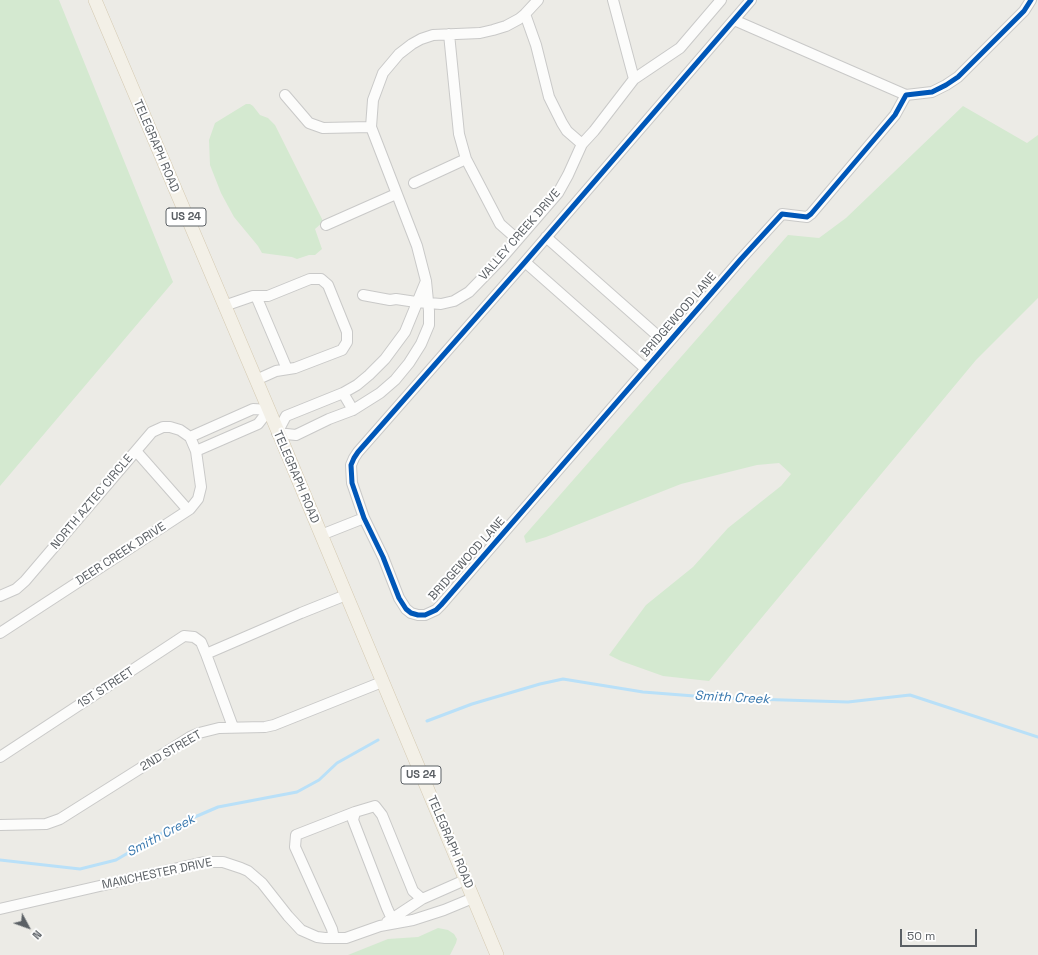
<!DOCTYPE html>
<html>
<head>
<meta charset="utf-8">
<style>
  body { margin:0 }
  #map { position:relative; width:1038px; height:955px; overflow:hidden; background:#ecebe6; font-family:"Space Grotesk",sans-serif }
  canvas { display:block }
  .north { position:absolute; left:8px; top:907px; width:40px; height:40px; -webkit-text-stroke:3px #fff; paint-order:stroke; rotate:131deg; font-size:11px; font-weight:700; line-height:16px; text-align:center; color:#5b6065 }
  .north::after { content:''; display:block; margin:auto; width:14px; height:18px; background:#5b6065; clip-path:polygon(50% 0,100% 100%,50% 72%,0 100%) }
  .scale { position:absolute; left:900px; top:929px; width:77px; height:18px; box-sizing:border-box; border:2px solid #5b6065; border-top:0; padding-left:5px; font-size:12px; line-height:14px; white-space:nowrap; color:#5b6065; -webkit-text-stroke:3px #fff; paint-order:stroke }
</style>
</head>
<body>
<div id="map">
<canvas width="1038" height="955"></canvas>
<div class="north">N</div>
<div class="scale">50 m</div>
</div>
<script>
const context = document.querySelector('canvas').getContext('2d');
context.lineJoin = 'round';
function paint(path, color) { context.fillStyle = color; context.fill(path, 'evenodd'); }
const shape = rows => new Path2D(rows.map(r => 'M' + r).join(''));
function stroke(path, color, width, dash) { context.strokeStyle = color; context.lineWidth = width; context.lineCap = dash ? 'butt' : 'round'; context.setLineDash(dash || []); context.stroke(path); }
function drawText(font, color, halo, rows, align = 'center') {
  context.font = font + ' "Space Grotesk",sans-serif'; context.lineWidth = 4; context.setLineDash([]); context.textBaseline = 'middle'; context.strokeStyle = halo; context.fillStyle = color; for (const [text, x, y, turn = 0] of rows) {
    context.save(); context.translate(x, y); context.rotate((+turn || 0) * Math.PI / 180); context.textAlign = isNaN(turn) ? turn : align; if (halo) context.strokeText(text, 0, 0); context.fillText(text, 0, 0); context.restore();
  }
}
paint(shape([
  [0,0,59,0,173,282,0,486],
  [246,104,250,104,253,106,260,115,268,118,275,125,322,219,323,222,315,229,322,249,315,255,309,255,297,259,292,257,262,253,258,246,234,217,221,193,210,165,209,140,215,123],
  [963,106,1027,143,1038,135,1038,298,976,360,709,681,663,676,621,661,609,655,646,605,693,567,728,528,781,486,791,474,779,463,757,465,681,484,546,537,526,543,524,536,788,235,819,238,846,218],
  [438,928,448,930,454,934,457,939,456,943,450,955,348,955,388,939,418,937]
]), '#d4e9d0');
stroke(shape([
  [427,721,472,704,540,684,563,679,643,692,720,698,848,702,910,695,1038,737],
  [0,860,80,869,116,860,174,826,218,807,297,792,319,780,337,763,378,740]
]), '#b9e0f8', 3);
const minor = shape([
  [613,0,634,79],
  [751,0,525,262,358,452,354,458,351,465,352,483,364,518,383,557,399,598,406,609,411,613,418,615,425,615,436,610,441,605,741,259,782,214,807,217,811,214,895,115,906,95,932,92,946,85,958,77,1024,11,1031,0],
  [525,14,536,45,549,97,562,123,567,131,582,144],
  [734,20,906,95],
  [449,34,459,134,466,159,500,224,517,239],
  [285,95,309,123,323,128,371,127],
  [414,183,466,159],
  [326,225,396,194],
  [546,237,667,344],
  [525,262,646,369],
  [426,281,405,332,385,359,369,375,357,385,343,393,286,416,277,433,296,435,329,419,353,410,380,393,395,380,409,363,421,344,429,325,429,311,426,281,417,246,371,127,373,100,383,73,399,54,412,44,421,39,433,35,480,33,493,30,506,26,519,19,525,14,538,0],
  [363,295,390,300,396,299,416,302,441,304,454,301,469,292,501,259,558,193,568,175,582,144,594,131,634,79,680,48,721,0],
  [256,296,287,369],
  [224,306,253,296,268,296,310,279,321,279,328,285,347,332,347,342,342,350,295,368,276,371,256,380],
  [343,393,353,410],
  [190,437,253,409,269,410],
  [136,451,188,510],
  [196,451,258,424,269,410],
  [321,535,364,518],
  [0,596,16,589,25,581,152,432,163,427,170,427,180,430,190,437,196,451,201,487,198,499,190,509,0,633],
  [206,654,233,727],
  [0,757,184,636,194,637,201,642,206,654,301,613,346,595],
  [0,825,46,824,60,819,190,737,199,733,219,728,265,727,274,725,382,682],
  [0,909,204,862,223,862,241,868,248,871,262,883,288,916,301,930,317,937,325,938,346,938,380,926,413,920,444,910,473,898],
  [392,919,387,908,353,820,355,812,375,806,382,815,413,891,422,899],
  [387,922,422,899,465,880],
  [334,938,332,929,295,847,296,835,355,812]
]);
const major = shape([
  [95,0,269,410,497,955]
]);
stroke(minor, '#c9c9c8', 12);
stroke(major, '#d5cab2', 14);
stroke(minor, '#fcfcfb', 10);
stroke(major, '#f3f0e7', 13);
stroke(shape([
  [751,0,525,262,358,452,354,458,351,465,352,483,364,518,383,557,399,598,406,609,411,613,418,615,425,615,436,610,441,605,741,259,782,214,807,217,811,214,895,115,906,95,932,92,946,85,958,77,1024,11,1031,0]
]), '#0057b8', 5);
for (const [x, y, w] of [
  [186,217,40],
  [421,775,40]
]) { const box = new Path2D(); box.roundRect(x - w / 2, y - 9, w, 18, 3); context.fillStyle = '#fff'; context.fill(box); stroke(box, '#5b6065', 1); }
drawText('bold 11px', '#5b6065', null, [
  ["US 24",186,217],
  ["US 24",421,775]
]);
drawText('12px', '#5b6065', '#fff', [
  ["TELEGRAPH ROAD",156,146,67],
  ["VALLEY CREEK DRIVE",520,235,-49],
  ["BRIDGEWOOD LANE",679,315,-49],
  ["TELEGRAPH ROAD",296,477,67],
  ["NORTH AZTEC CIRCLE",92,502,-50],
  ["DEER CREEK DRIVE",121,554,-33],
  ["BRIDGEWOOD LANE",467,559,-48],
  ["1ST STREET",106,688,-33],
  ["2ND STREET",171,751,-30],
  ["TELEGRAPH ROAD",450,842,67],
  ["MANCHESTER DRIVE",157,874,-12]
]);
drawText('italic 13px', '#3777ae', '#fff', [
  ["Smith Creek",732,698,3],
  ["Smith Creek",161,836,-28]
]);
</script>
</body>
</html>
